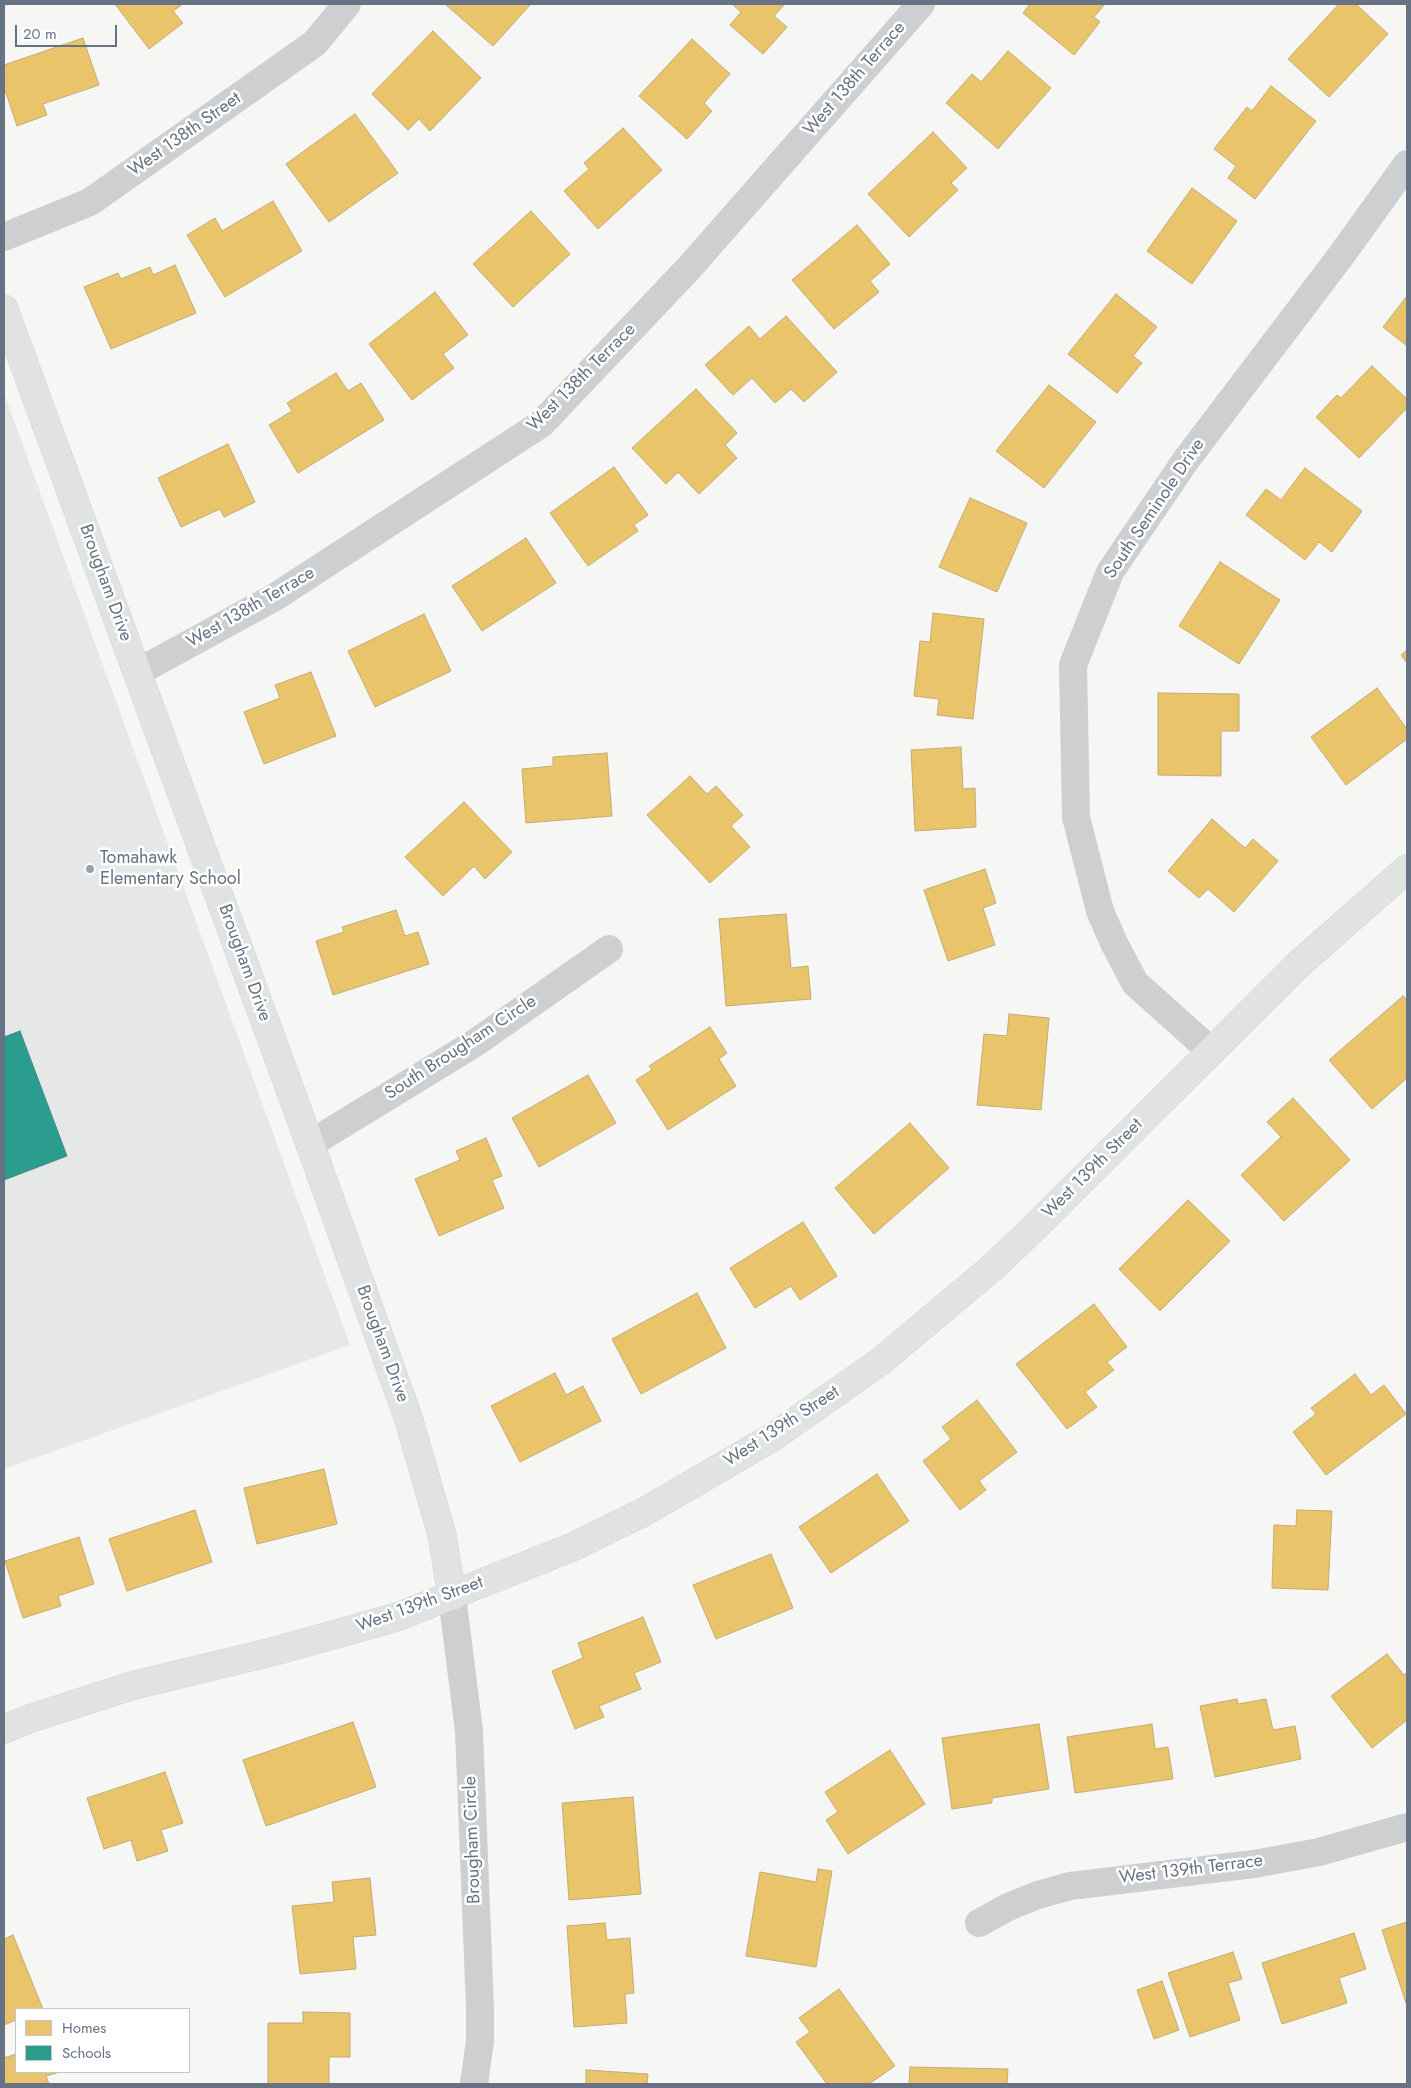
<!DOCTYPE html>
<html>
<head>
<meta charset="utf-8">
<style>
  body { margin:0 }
  #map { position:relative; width:1411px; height:2088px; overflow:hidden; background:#f6f6f5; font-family:Jost,sans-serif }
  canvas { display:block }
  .frame { position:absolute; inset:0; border:5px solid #677384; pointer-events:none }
  .legend { position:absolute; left:15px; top:2008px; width:175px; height:65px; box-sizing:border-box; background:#fff; border:1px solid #c2c7ce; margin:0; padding:6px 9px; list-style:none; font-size:15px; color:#677384 }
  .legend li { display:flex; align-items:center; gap:10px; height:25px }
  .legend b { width:25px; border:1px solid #c2c7ce }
  .scale { position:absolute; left:15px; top:25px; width:102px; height:22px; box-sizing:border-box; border:2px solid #677384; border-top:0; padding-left:6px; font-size:15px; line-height:18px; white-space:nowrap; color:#677384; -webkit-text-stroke:4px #fff; paint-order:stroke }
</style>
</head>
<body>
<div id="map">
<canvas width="1411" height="2088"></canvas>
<div class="frame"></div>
<ul class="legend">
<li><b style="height:14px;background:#e9c46a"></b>Homes</li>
<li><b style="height:14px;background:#2a9d8f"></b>Schools</li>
</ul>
<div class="scale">20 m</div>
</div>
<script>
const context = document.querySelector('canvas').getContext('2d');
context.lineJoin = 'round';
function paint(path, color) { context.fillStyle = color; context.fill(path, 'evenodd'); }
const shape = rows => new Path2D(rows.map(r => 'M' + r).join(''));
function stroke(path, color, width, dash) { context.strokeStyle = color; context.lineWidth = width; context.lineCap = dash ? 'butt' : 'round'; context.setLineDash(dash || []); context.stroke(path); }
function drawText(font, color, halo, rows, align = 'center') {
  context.font = font + ' Jost,sans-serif'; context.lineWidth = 5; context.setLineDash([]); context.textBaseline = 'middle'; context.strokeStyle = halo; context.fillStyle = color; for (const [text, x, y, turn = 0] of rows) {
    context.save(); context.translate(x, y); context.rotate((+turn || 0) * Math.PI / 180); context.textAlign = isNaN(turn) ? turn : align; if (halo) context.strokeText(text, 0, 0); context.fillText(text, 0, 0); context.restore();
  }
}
paint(shape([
  [4,393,350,1345,4,1469]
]), '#e6e7e7');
const homes = shape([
  [115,4,183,4,173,11,183,23,149,49,115,4],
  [445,4,531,4,493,46,445,4],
  [732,4,785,4,774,16,787,27,763,54,730,25,741,12,732,4],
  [1030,4,1105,4,1094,17,1100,22,1074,55,1023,13,1030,4],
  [1339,4,1356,4,1388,34,1329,97,1288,59,1339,4],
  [433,31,481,78,430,131,419,119,408,130,372,94,433,31],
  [83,38,99,85,43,104,47,115,17,126,4,87,4,65,83,38],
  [692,39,730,74,704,103,712,111,687,139,639,96,692,39],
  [1008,51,1051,88,998,149,946,103,972,74,981,82,1008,51],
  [1271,86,1316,121,1255,199,1228,178,1236,166,1214,149,1247,107,1252,111,1271,86],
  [355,114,398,173,329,222,286,164,355,114],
  [623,128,662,170,598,229,564,191,589,169,584,163,623,128],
  [933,132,967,168,951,183,958,190,909,237,868,194,933,132],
  [1192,188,1237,221,1192,284,1147,251,1192,188],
  [273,201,302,251,225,297,187,235,215,218,222,231,273,201],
  [531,211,570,254,513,307,473,264,531,211],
  [857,225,890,264,870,281,879,292,834,329,792,280,857,225],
  [175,265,196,313,111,349,84,287,118,273,121,279,150,267,153,275,175,265],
  [435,292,468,335,443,354,454,368,412,400,369,344,435,292],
  [1116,294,1157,327,1133,356,1142,363,1117,393,1068,354,1116,294],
  [1407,296,1407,346,1383,327,1407,296],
  [786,316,837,372,804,402,791,389,775,403,752,378,733,395,705,365,749,326,760,339,786,316],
  [1372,366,1407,399,1407,408,1359,458,1316,417,1337,395,1341,398,1372,366],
  [336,373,348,391,361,383,384,420,298,473,269,425,292,411,287,403,336,373],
  [1049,385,1096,422,1044,488,996,451,1049,385],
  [696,389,737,433,725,445,737,458,699,494,678,472,666,484,632,448,696,389],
  [228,444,255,502,224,517,220,509,181,527,158,478,228,444],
  [614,467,648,515,634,525,638,531,588,566,550,513,614,467],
  [1305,468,1362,511,1332,552,1319,542,1305,560,1246,515,1266,489,1281,500,1305,468],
  [970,498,1027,523,997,592,939,567,970,498],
  [526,538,556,583,482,631,452,586,526,538],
  [1220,562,1280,600,1239,664,1179,626,1220,562],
  [933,613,984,619,973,719,937,715,939,699,914,696,920,641,930,642,933,613],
  [424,614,451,671,375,707,348,651,424,614],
  [1407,650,1407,663,1401,655,1407,650],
  [311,672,336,736,264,764,244,712,280,698,275,685,311,672],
  [1377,688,1407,729,1407,739,1346,785,1311,737,1377,688],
  [1158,693,1239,694,1239,731,1221,731,1221,776,1158,775,1158,693],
  [961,747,963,789,975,788,976,827,915,831,911,750,961,747],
  [607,753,612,816,526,823,522,769,553,766,553,757,607,753],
  [690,776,707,794,716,786,743,815,731,826,750,847,710,883,647,815,690,776],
  [464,802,512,852,485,879,474,866,443,896,405,857,464,802],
  [1212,819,1245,848,1253,839,1278,861,1234,912,1208,889,1199,898,1168,871,1212,819],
  [985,869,996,903,983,908,995,945,948,961,924,890,985,869],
  [396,910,405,936,418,932,429,964,333,995,316,941,344,932,342,927,396,910],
  [786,914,791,968,808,966,811,999,726,1006,719,919,786,914],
  [1403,996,1407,1000,1407,1078,1372,1109,1329,1060,1403,996],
  [1009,1014,1049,1018,1041,1110,977,1105,984,1034,1007,1036,1009,1014],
  [710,1027,727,1053,719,1059,736,1086,668,1130,636,1080,652,1070,649,1066,710,1027],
  [588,1075,616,1123,539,1167,512,1118,588,1075],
  [1293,1098,1350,1160,1284,1221,1241,1175,1281,1137,1267,1122,1293,1098],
  [910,1123,949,1168,874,1234,835,1188,910,1123],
  [486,1138,502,1176,492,1180,504,1208,439,1236,415,1179,460,1160,456,1151,486,1138],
  [1188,1200,1230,1241,1160,1311,1119,1269,1188,1200],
  [803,1222,837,1276,800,1300,791,1286,755,1308,730,1268,803,1222],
  [697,1293,726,1348,641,1394,612,1339,697,1293],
  [1094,1304,1127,1347,1107,1362,1114,1370,1085,1392,1097,1407,1067,1429,1016,1364,1094,1304],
  [555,1373,566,1395,583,1386,601,1421,520,1462,491,1406,555,1373],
  [1355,1374,1371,1395,1384,1385,1406,1414,1326,1475,1293,1432,1316,1414,1311,1408,1355,1374],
  [977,1400,1017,1452,979,1481,986,1490,960,1510,923,1461,951,1439,942,1427,977,1400],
  [324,1469,337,1524,257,1544,244,1488,324,1469],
  [877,1474,909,1521,831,1573,799,1527,877,1474],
  [195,1510,212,1562,127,1591,109,1539,195,1510],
  [1297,1510,1332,1511,1328,1590,1272,1588,1274,1525,1296,1526,1297,1510],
  [79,1537,94,1584,58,1596,61,1606,23,1618,5,1561,79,1537],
  [771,1554,793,1608,716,1639,693,1585,771,1554],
  [643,1617,661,1662,634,1673,641,1689,599,1706,604,1717,575,1729,552,1671,583,1658,578,1643,643,1617],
  [1387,1654,1404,1675,1407,1672,1407,1720,1372,1748,1331,1696,1387,1654],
  [1237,1699,1238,1704,1266,1699,1273,1730,1295,1726,1301,1759,1215,1777,1200,1706,1237,1699],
  [353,1722,376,1787,266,1826,243,1760,353,1722],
  [1039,1724,1049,1789,992,1798,992,1803,952,1809,942,1738,1039,1724],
  [1152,1724,1155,1749,1168,1747,1173,1779,1075,1793,1067,1737,1152,1724],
  [890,1750,925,1804,848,1854,826,1820,838,1812,825,1792,890,1750],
  [165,1772,183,1823,161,1830,168,1851,137,1861,131,1840,104,1849,87,1798,165,1772],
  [633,1797,641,1894,569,1900,562,1803,633,1797],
  [818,1869,832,1871,816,1967,746,1956,760,1872,816,1882,818,1869],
  [370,1878,376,1935,353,1937,356,1969,300,1974,292,1906,334,1902,332,1882,370,1878],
  [1407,1922,1407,2003,1406,2003,1382,1930,1407,1922],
  [605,1923,607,1940,630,1938,634,1993,625,1994,627,2023,574,2027,567,1926,605,1923],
  [1354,1933,1366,1969,1339,1978,1347,2003,1282,2024,1262,1963,1354,1933],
  [13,1935,43,2009,16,2009,16,2020,4,2025,4,1939,13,1935],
  [1233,1952,1242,1979,1228,1983,1240,2020,1190,2037,1168,1973,1233,1952],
  [1162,1981,1179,2030,1154,2039,1137,1990,1162,1981],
  [839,1989,895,2066,869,2084,827,2084,796,2042,810,2032,799,2018,839,1989],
  [303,2012,350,2013,350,2057,329,2057,329,2084,268,2084,268,2023,303,2023,303,2012],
  [16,2054,16,2072,60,2072,46,2076,49,2084,4,2084,4,2058,16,2054],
  [910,2067,1008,2069,1007,2084,909,2084,910,2067],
  [586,2070,648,2074,647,2084,586,2084,586,2070]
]);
paint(homes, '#e9c46a');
stroke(homes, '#c2ac72', 1);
const schools = shape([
  [20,1031,67,1156,4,1180,4,1037,20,1031]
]);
paint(schools, '#2a9d8f');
stroke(schools, '#3c908c', 1);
const secondary = shape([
  [4,309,310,1144,408,1417,442,1535,452,1596],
  [4,1729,32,1718,131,1686,275,1651,397,1617,575,1546,644,1512,773,1437,881,1361,993,1267,1036,1226,1299,964,1407,869]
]);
stroke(secondary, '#d3d4d4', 29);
stroke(shape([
  [4,237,90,202,315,43,347,4],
  [138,672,275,597,541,424,689,268,921,4],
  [1211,1051,1135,983,1114,943,1100,911,1076,817,1073,665,1110,572,1186,460,1340,257,1407,164],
  [310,1144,475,1043,609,949],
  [452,1596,469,1731,480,2008,480,2041,474,2084],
  [979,1923,1008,1907,1038,1895,1070,1886,1254,1864,1319,1852,1407,1827]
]), '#cecfd0', 28);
stroke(secondary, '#e1e2e2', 28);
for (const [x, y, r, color] of [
  [90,869,5,"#99a1ac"]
]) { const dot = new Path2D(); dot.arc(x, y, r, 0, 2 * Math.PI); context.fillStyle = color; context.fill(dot); stroke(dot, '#fff', 2); }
drawText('18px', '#677384', '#fff', [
  ["West 138th Terrace",855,79,-49],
  ["West 138th Street",185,135,-35],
  ["West 138th Terrace",582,378,-45],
  ["South Seminole Drive",1155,509,-56],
  ["Brougham Drive",105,583,70],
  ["West 138th Terrace",251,608,-30],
  ["Brougham Drive",244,963,70],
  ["South Brougham Circle",461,1048,-33],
  ["West 139th Street",1093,1169,-45],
  ["Brougham Drive",382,1344,70],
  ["West 139th Street",782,1427,-33],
  ["West 139th Street",420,1605,-20],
  ["Brougham Circle",473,1840,-92],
  ["West 139th Terrace",1191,1870,-7]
]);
drawText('18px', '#677384', '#fff', [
  ["Tomahawk",100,859],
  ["Elementary School",100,880]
], 'left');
</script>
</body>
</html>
